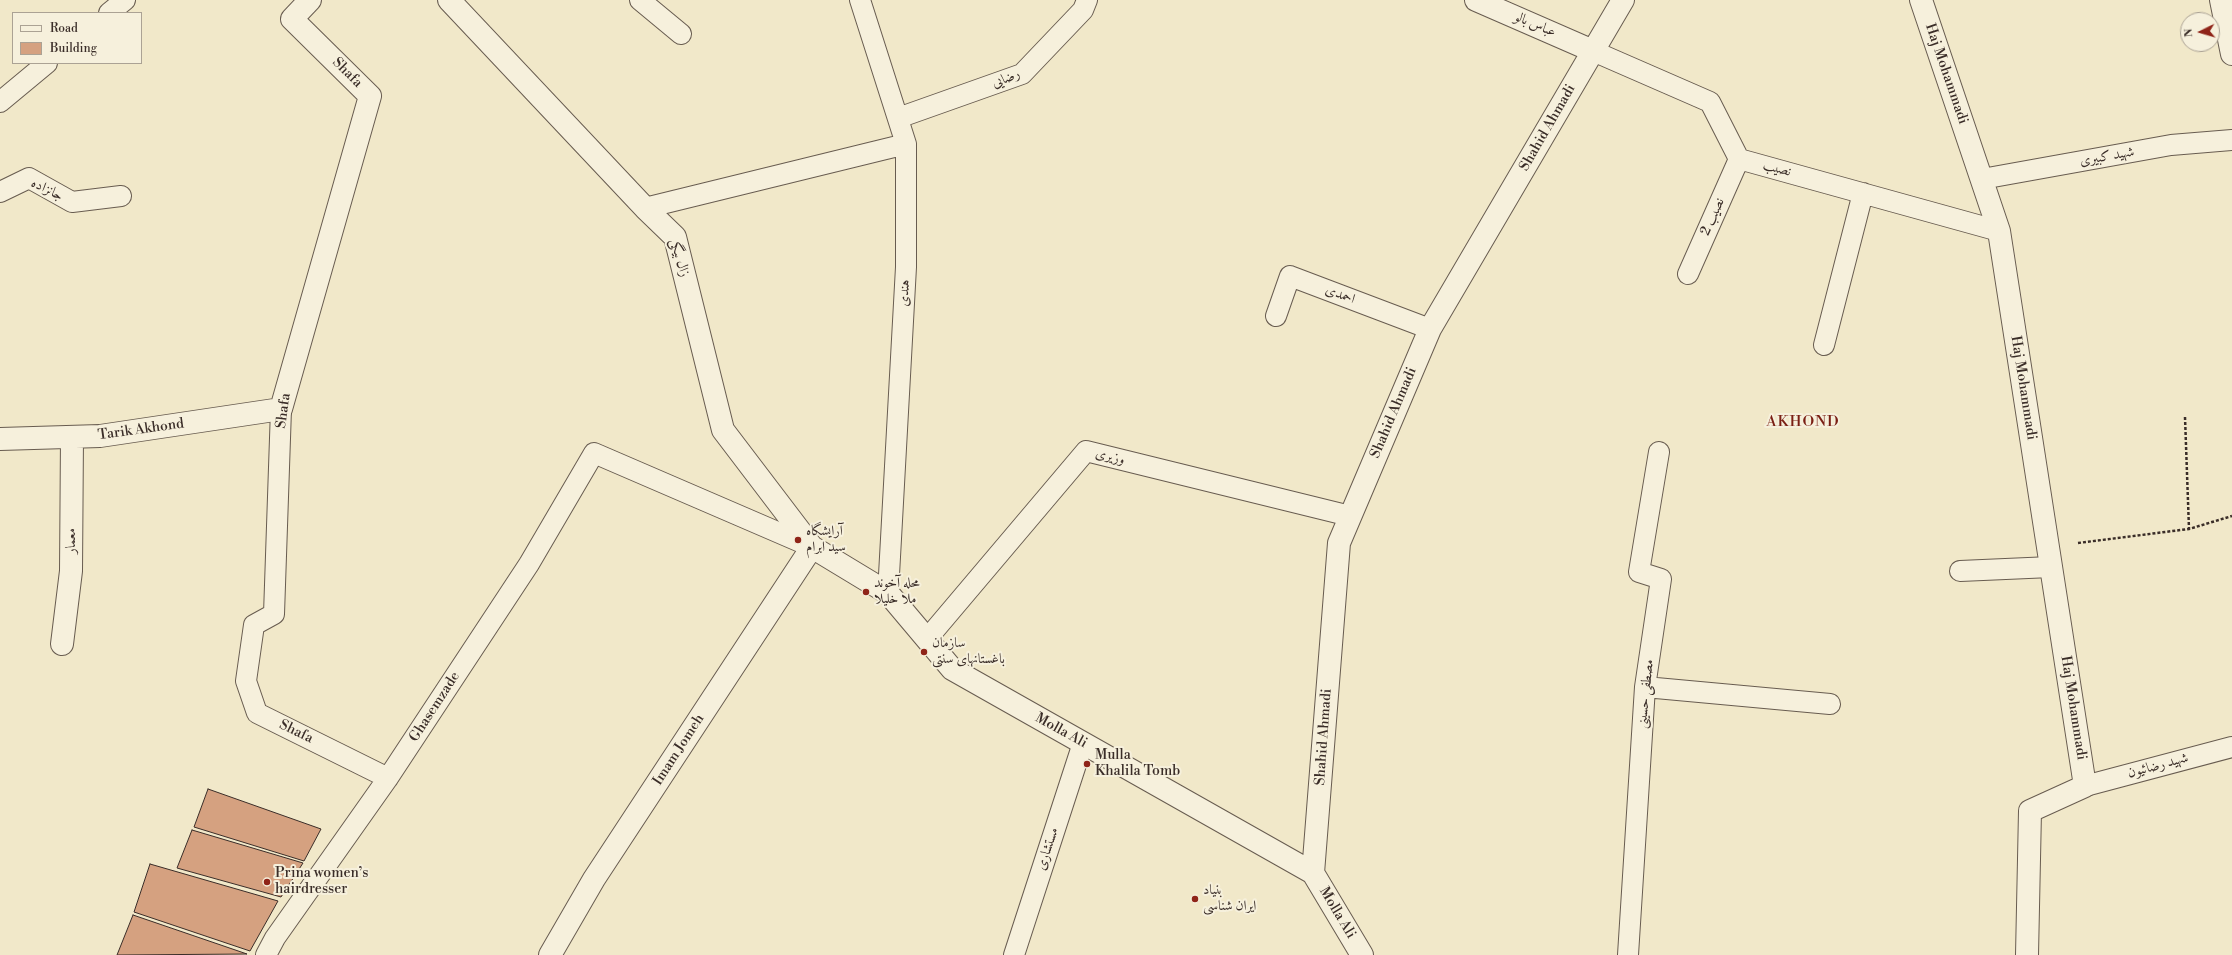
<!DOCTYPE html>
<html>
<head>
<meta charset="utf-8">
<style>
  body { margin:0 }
  #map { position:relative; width:2232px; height:955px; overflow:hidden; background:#f1e8c9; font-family:"Libre Bodoni",serif }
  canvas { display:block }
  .legend { position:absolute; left:12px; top:12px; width:130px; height:52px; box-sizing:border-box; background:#f6f0dc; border:1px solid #aba294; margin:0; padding:5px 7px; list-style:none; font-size:12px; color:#3a2d28 }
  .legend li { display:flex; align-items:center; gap:8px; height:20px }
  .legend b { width:20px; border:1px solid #aba294 }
  .north { position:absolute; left:2180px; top:12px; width:40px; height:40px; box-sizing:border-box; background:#f6f0dc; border:1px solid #aba294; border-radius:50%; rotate:265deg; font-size:11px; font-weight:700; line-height:16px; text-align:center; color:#3a2d28 }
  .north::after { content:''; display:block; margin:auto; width:14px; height:18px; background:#8f2418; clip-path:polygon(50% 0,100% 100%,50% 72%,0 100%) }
</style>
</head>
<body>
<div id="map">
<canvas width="2232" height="955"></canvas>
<ul class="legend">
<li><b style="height:5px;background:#f6f0dc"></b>Road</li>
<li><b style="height:11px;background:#d5a180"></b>Building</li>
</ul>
<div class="north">N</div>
</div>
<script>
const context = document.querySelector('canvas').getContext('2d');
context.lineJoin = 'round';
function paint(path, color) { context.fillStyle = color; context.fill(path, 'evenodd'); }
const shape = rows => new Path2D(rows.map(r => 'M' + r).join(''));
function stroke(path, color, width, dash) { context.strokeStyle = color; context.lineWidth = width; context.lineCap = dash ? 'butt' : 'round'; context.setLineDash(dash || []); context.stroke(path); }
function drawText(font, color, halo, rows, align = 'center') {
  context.font = font + ' "Libre Bodoni",Amiri,serif'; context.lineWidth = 4; context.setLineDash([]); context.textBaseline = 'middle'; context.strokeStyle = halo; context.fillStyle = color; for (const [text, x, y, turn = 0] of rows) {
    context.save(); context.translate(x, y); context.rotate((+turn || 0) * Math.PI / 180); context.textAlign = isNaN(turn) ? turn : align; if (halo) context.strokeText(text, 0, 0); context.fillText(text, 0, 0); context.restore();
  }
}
const building = shape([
  [208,789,321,829,304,861,194,827,208,789],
  [192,830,303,863,281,897,177,868,192,830],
  [150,864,278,901,250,951,134,912,150,864],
  [133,915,247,954,117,955,133,915]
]);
paint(building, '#d5a180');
stroke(building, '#3a2d28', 1);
const service = shape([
  [640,0,681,34],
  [860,0,906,144,906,267,888,593],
  [109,13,125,0],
  [1593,51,1710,102,1739,159,1999,231],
  [0,102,47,63],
  [898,118,1022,74,1083,10,1087,0],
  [1982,179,2171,145,2232,140],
  [0,192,29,178,72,202,121,196],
  [645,208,906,144],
  [1688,274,1739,159],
  [1276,316,1290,276,1430,329],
  [1824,345,1863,193],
  [281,409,274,614,254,625,246,681,257,713,388,778],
  [1960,571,2051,567],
  [927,639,1086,451,1350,516],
  [1645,687,1830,704],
  [2085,786,2232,747],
  [266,955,275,938,388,778,529,564,594,453,812,547],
  [1014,955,1083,743],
  [1628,955,1645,687,1661,579,1639,572,1659,452]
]);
const minor = shape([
  [449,0,645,208,675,237,723,430,812,547,888,593,952,669,1313,873,1362,955],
  [1476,0,1593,51],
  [1921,0,1999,231,2085,786,2030,811,2027,955],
  [2221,0,2232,54],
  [0,439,100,436,281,409,370,96,292,19,310,0],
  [62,644,71,571,72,437],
  [1313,873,1339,543,1430,329,1623,0],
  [550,955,594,879,812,547]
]);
stroke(service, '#685c50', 22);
stroke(minor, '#685c50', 24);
stroke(shape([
  [2185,417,2189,529],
  [2078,543,2189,529,2232,516]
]), '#3a2d28', 2.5, [3, 2]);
stroke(service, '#f6f0dc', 20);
stroke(minor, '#f6f0dc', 22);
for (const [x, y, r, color] of [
  [798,540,4,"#8f2418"],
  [866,592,4,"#8f2418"],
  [924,652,4,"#8f2418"],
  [1087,764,4,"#8f2418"],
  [267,882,4,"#8f2418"],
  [1195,899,4,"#8f2418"]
]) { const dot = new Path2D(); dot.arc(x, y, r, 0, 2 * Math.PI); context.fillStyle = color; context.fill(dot); stroke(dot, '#f6f0dc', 1.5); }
drawText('14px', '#3a2d28', '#f6f0dc', [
  ["عباس بالو",1535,25,23],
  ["Shafa",347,73,45],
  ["Haj Mohammadi",1946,74,71],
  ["رضایی",1006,79,-22],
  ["Shahid Ahmadi",1548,128,-60],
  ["شهید کبیری",2107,157,-10],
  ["نصیب",1777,169,15],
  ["جانزاده",47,190,26],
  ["نصیب 2",1713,217,-66],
  ["زال بیگی",679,258,73],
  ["هندی",905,293,-87],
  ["احمدی",1340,295,21],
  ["Haj Mohammadi",2023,388,81],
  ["Shafa",284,411,-82],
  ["Shahid Ahmadi",1394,413,-67],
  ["Tarik Akhond",141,430,-8],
  ["وزیری",1110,457,14],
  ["معمار",72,541,-90],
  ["مصطفی حسینی",1646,694,-84],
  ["Ghasemzade",435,707,-57],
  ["Haj Mohammadi",2073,708,81],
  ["Molla Ali",1061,731,29],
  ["Shafa",296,732,26],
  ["Shahid Ahmadi",1324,737,-86],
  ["Imam Jomeh",679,750,-57],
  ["شهید رضائیون",2158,766,-15],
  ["مستشاری",1048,849,-72],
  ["Molla Ali",1337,913,59]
]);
drawText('14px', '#3a2d28', '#f6f0dc', [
  ["آرایشگاه",806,532],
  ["سید ابرام",806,548],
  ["محله آخوند",874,584],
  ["ملا خلیلا",874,600],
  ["سازمان",932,644],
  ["باغستانهای سنتی",932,660],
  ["Mulla",1095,756],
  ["Khalila Tomb",1095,772],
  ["Prina women’s",275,874],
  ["hairdresser",275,890],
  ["بنیاد",1203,891],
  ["ایران شناسی",1203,907]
], 'left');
context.letterSpacing = '1px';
drawText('15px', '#7a1f14', '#f6f0dc', [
  ["AKHOND",1803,422]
]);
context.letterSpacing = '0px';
</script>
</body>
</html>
